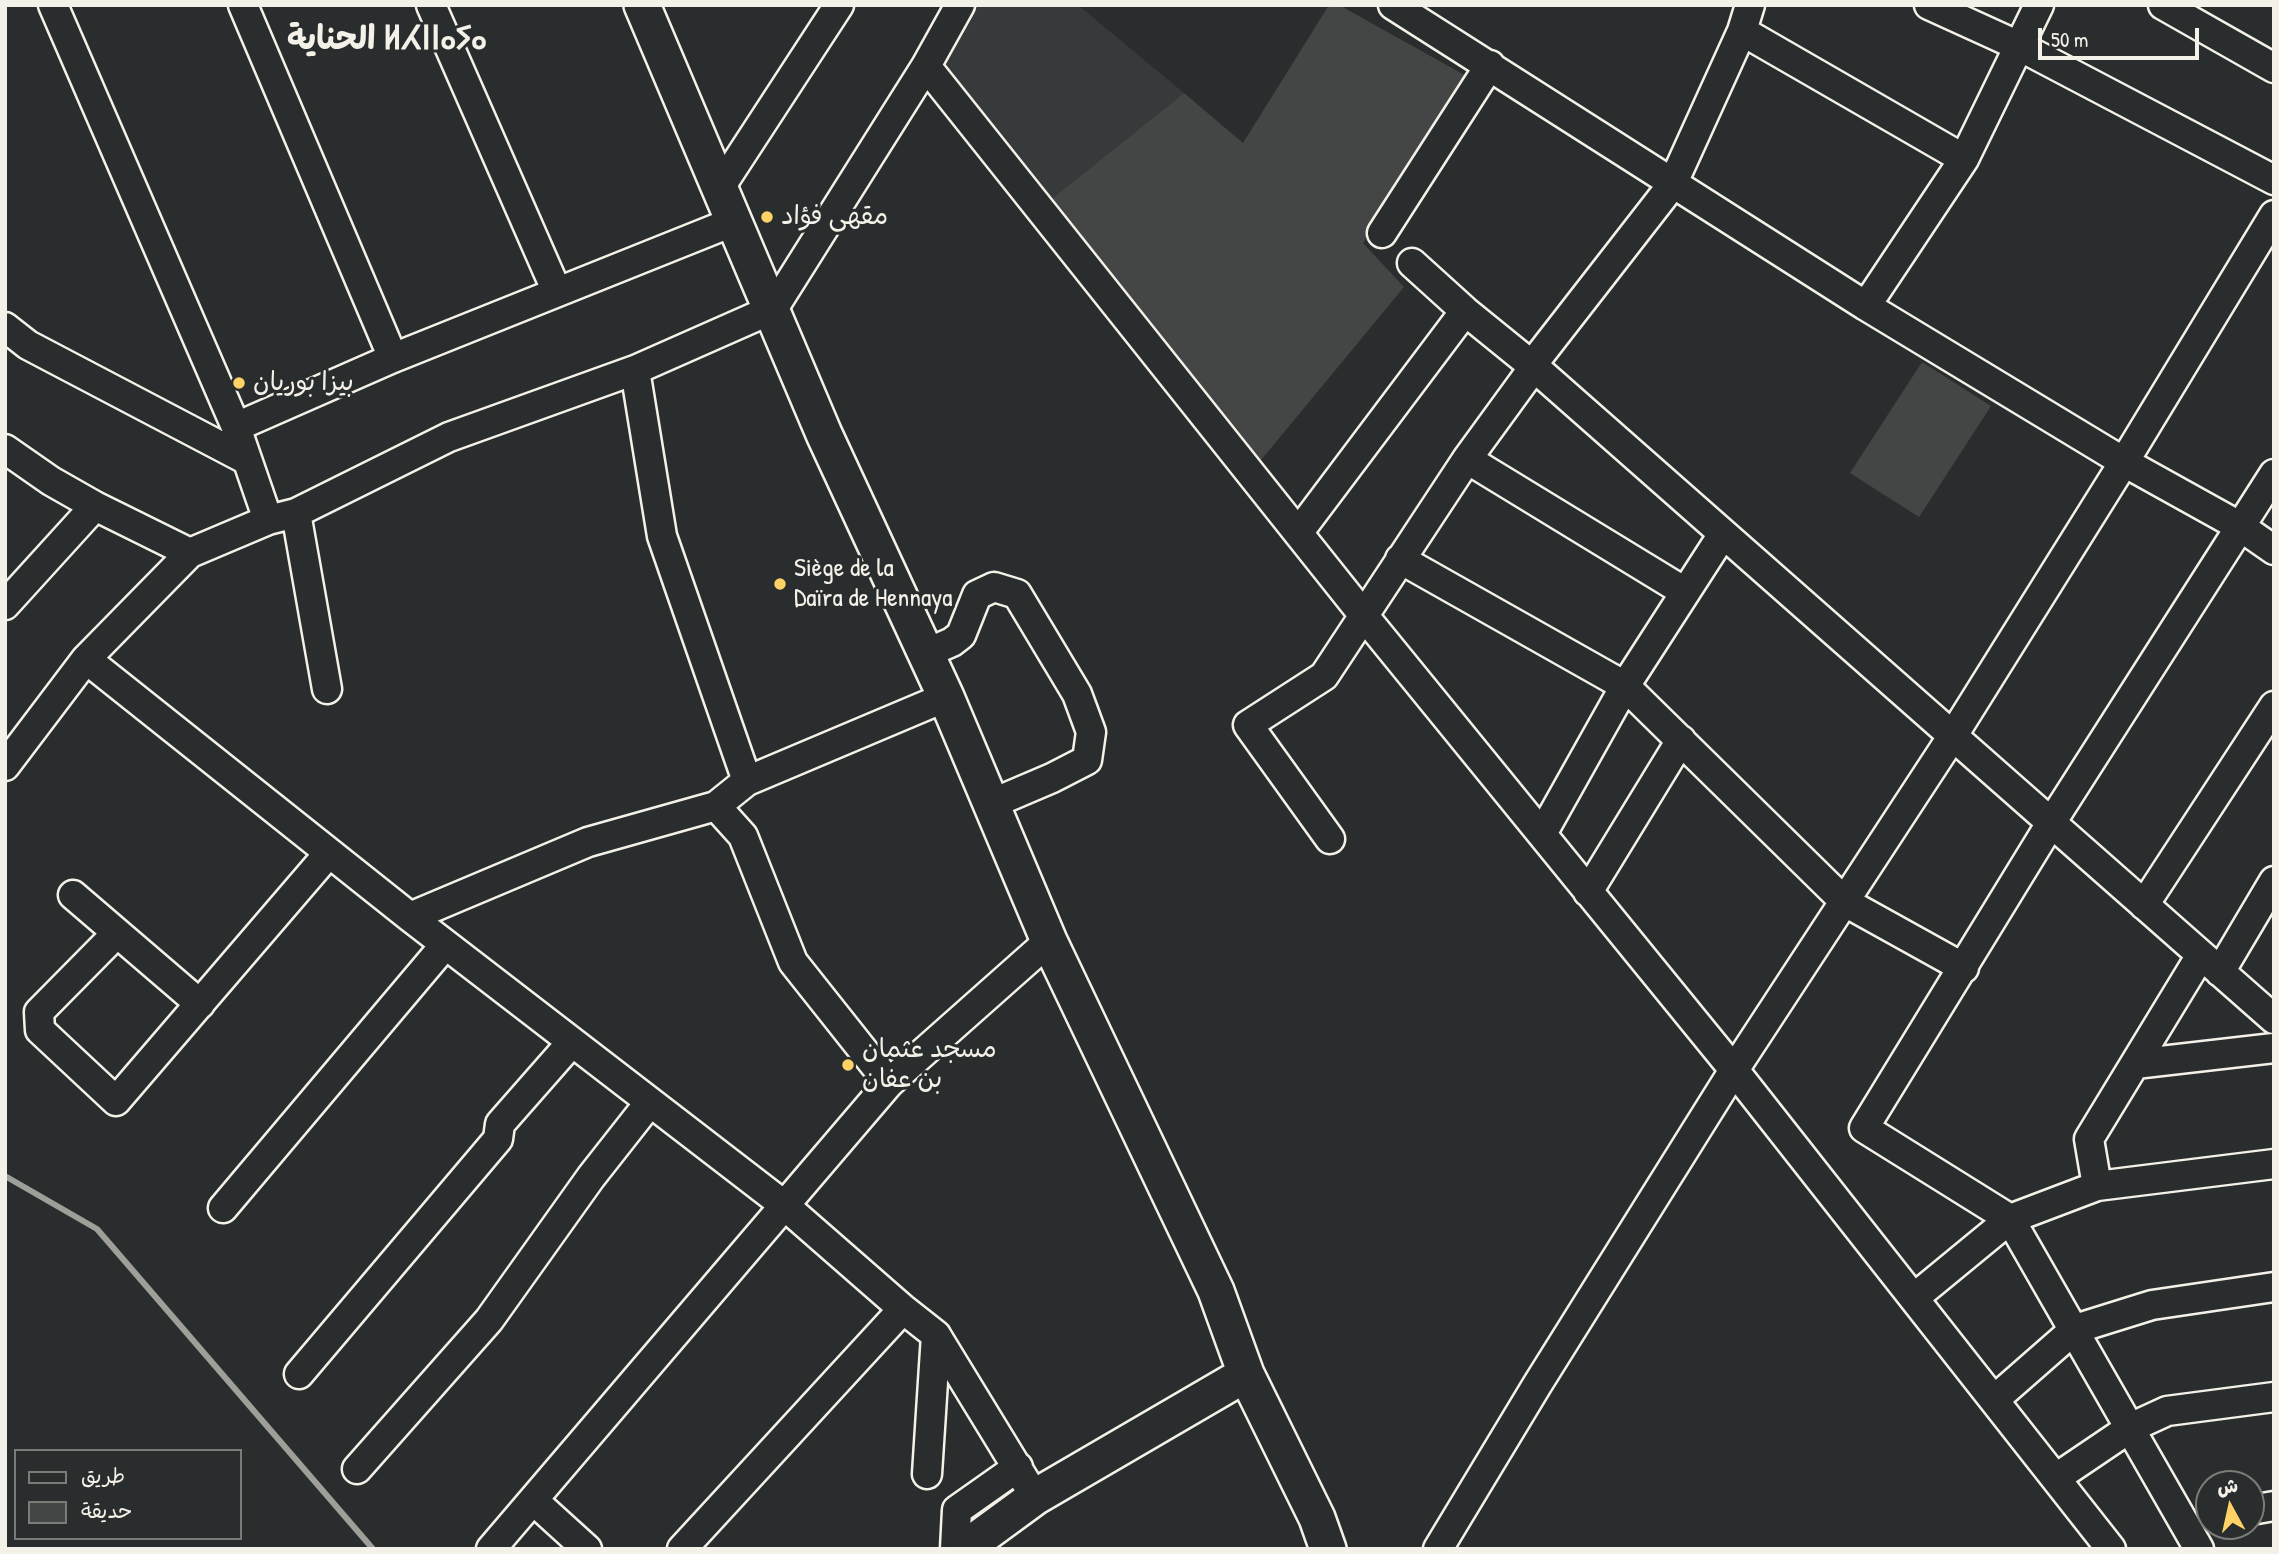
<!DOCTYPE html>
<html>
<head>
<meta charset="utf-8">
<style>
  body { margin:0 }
  #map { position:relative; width:2279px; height:1554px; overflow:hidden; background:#2a2d2e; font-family:"Patrick Hand","Playpen Sans Arabic",sans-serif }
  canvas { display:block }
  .frame { position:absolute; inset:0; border:7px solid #f4f1e8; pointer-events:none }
  .legend { position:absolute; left:14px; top:1449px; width:228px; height:91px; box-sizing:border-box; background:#2a2d2e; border:2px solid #7b7b78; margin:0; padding:9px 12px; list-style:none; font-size:21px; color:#f4f1e8 }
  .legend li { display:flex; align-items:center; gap:14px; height:35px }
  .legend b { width:35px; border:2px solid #7b7b78 }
  .north { position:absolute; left:2195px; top:1470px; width:70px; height:70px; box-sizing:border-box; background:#2a2d2e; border:2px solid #7b7b78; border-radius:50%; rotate:352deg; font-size:19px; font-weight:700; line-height:28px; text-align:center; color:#f4f1e8 }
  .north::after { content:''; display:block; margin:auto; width:24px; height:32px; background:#ffd166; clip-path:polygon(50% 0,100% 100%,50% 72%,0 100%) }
  .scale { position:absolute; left:2038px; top:28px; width:161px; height:32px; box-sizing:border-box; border:4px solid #f4f1e8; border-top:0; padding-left:9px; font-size:21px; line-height:24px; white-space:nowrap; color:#f4f1e8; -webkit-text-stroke:5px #2a2d2e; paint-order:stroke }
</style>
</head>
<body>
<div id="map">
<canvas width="2279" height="1554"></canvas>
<div class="frame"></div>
<ul class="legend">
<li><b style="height:9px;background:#2a2d2e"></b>طريق</li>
<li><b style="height:19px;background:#444645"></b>حديقة</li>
</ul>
<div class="north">ش</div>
<div class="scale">50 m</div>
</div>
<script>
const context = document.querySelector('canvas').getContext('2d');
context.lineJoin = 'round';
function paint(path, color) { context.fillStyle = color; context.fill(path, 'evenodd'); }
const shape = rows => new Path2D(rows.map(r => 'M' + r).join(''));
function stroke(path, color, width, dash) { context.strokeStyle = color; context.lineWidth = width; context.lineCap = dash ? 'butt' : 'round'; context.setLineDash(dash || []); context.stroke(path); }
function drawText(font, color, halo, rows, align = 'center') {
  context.font = font + ' "Patrick Hand","Playpen Sans Arabic","Noto Sans Tifinagh",sans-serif'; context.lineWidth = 6; context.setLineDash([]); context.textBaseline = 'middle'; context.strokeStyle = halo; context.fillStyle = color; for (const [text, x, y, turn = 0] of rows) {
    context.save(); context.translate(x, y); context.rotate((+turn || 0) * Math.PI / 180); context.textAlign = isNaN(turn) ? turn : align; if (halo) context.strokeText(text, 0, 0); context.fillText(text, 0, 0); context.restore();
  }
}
paint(shape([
  [973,5,1078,5,1184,93,1049,201,937,62]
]), '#373a3a');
paint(shape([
  [1329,5,1339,5,1470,78,1363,243,1404,287,1257,465,1049,201,1184,93,1243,143],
  [1922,362,1991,406,1919,517,1850,473]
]), '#444645');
stroke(shape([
  [5,1176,97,1229,373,1549]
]), '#9f9f9a', 6);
const minor = shape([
  [53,5,236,427,268,520],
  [243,5,393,358],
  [431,5,557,292],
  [1393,5,1866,306,2124,462,2241,527,2274,550],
  [1929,5,2019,46,2274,180],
  [2163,5,2274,68],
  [1742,31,1964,159],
  [926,66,1373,627,1734,1070,2111,1549],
  [721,186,839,5],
  [1382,233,1490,65],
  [1412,263,1465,311,1534,367],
  [1866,306,1964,159,2039,5],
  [5,327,28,345,247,460],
  [1532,365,2274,1019],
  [635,370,662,536,747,781],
  [236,427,393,358,735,221],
  [5,449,51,481,95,506,190,553,268,520,296,513,449,437,635,370,773,309,926,66,960,5],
  [1467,459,1685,592],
  [296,513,327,689],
  [1298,533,1465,311],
  [1400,559,1625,686,1845,902,1964,968],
  [5,605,95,506],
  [927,653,952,642,961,635,977,595,994,587,1017,594,1077,694,1091,732,1087,760,1052,778,991,804],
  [86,659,410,917,784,1205,903,1309,936,1335,927,1474],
  [5,766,86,659,190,553],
  [716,806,743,836,793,962,889,1083],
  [1542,834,1625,686,1723,534],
  [1330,839,1248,725,1324,676,1467,459,1534,367,1532,365,1672,185,1742,31,1750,5],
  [1588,892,1681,740],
  [73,895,200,1004],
  [2144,905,2274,706],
  [410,917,588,842,716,806,747,781,946,697],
  [117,933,39,1012,40,1030,116,1101,329,853],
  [2220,972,2274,881],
  [2135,1064,2274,1048],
  [2097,1186,2089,1139,2201,955],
  [223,1208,445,945],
  [1914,1298,2010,1219,2097,1186,2274,1164],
  [936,1335,1035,1497],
  [299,1374,498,1139,500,1124,572,1042],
  [1994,1400,2075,1329,2152,1305,2274,1287],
  [357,1469,489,1320,591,1177,650,1102],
  [2056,1478,2130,1428,2167,1411,2274,1397],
  [533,1500,587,1549],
  [2251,1510,2274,1506],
  [491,1549,889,1083,1049,941],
  [682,1549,903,1309],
  [955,1549,957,1510,1018,1467],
  [1438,1549,1537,1385,1734,1070,1952,737,2124,462,2274,215],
  [2199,1549,2010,1219,1864,1128,2051,823,2274,474]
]);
const major = shape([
  [642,5,824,434,946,697,1049,941,1216,1291,1246,1374,1317,1518,1328,1549],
  [964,1549,1035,1497,1246,1374]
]);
stroke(minor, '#f4f1e8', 33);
stroke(major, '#f4f1e8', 40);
stroke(minor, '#2a2d2e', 28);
stroke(major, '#2a2d2e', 35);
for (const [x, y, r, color] of [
  [767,217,7,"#ffd166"],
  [239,383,7,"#ffd166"],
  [780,584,7,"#ffd166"],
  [848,1065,7,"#ffd166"]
]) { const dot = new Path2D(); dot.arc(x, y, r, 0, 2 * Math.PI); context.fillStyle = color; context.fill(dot); stroke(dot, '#2a2d2e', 2.5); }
drawText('26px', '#f4f1e8', '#2a2d2e', [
  ["مقهى فؤاد",781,217],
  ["بيزا بوريان",253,383],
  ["Siège de la",794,569],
  ["Daïra de Hennaya",794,599],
  ["مسجد عثمان",862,1050],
  ["بن عفان",862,1080]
], 'left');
drawText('bold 33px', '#f4f1e8', '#2a2d2e', [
  ["الحناية ⵍⵃⵏⵏⴰⵢⴰ",387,40]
]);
</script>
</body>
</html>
